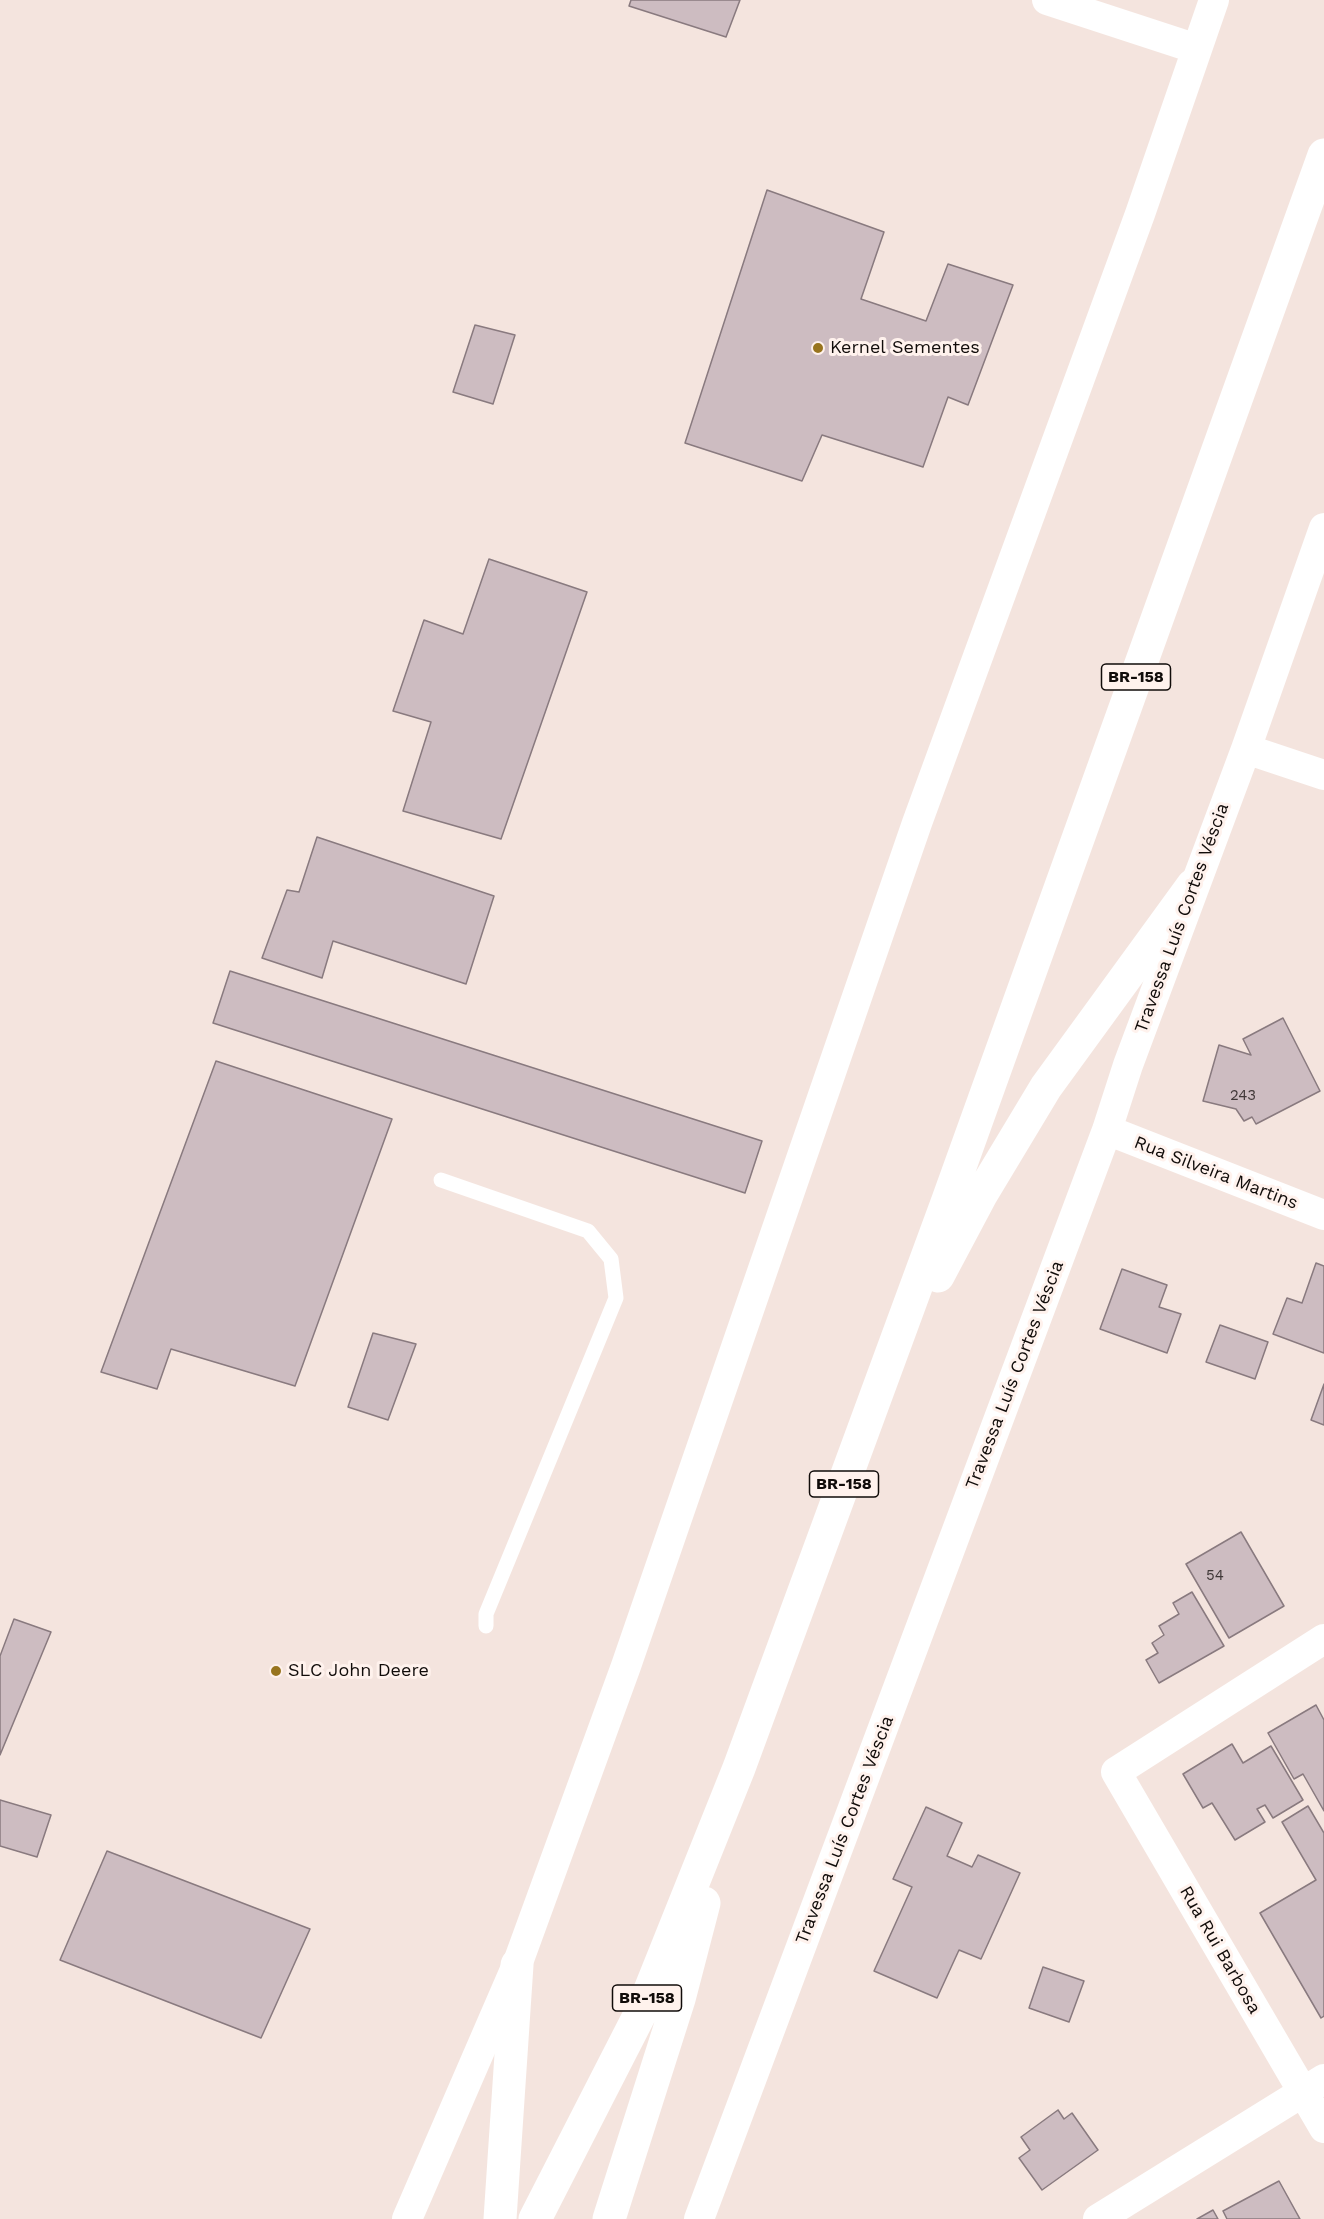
<!DOCTYPE html>
<html>
<head>
<meta charset="utf-8">
<style>
  body { margin:0 }
  canvas { display:block; background:#f4e4de }
</style>
</head>
<body>
<canvas width="1324" height="2219"></canvas>
<script>
const context = document.querySelector('canvas').getContext('2d');
context.lineJoin = 'round';
function paint(path, color) { context.fillStyle = color; context.fill(path, 'evenodd'); }
const shape = rows => new Path2D(rows.map(r => 'M' + r).join(''));
function stroke(path, color, width, dash) { context.strokeStyle = color; context.lineWidth = width; context.lineCap = dash ? 'butt' : 'round'; context.setLineDash(dash || []); context.stroke(path); }
function drawText(font, color, halo, rows, align = 'center') {
  context.font = font + ' "Work Sans",sans-serif'; context.lineWidth = 6; context.setLineDash([]); context.textBaseline = 'middle'; context.strokeStyle = halo; context.fillStyle = color; for (const [text, x, y, turn = 0] of rows) {
    context.save(); context.translate(x, y); context.rotate((+turn || 0) * Math.PI / 180); context.textAlign = isNaN(turn) ? turn : align; if (halo) context.strokeText(text, 0, 0); context.fillText(text, 0, 0); context.restore();
  }
}
const building = shape([
  [631,0,740,0,726,37,629,6,631,0],
  [767,190,884,232,861,299,926,321,948,264,1013,285,968,405,948,397,923,467,822,435,802,481,685,443,767,190],
  [475,325,515,335,493,404,453,392,475,325],
  [489,559,587,592,501,839,403,811,431,722,393,711,424,620,463,634,489,559],
  [317,837,494,896,466,984,333,941,322,978,262,958,287,890,299,892,317,837],
  [230,971,762,1141,745,1193,213,1023,230,971],
  [1283,1018,1320,1091,1256,1124,1252,1117,1244,1121,1236,1109,1203,1101,1219,1045,1251,1055,1243,1039,1283,1018],
  [216,1061,392,1119,295,1386,171,1349,157,1389,101,1372,216,1061],
  [1316,1263,1324,1266,1324,1353,1273,1334,1287,1298,1302,1303,1316,1263],
  [1122,1269,1167,1285,1159,1307,1181,1314,1167,1353,1100,1329,1122,1269],
  [1220,1325,1268,1342,1255,1379,1206,1362,1220,1325],
  [373,1333,416,1344,388,1420,348,1407,373,1333],
  [1324,1384,1324,1425,1311,1420,1324,1384],
  [1241,1532,1284,1606,1229,1638,1186,1564,1241,1532],
  [1192,1592,1224,1646,1159,1683,1146,1660,1158,1653,1152,1643,1164,1635,1159,1626,1179,1614,1173,1603,1192,1592],
  [14,1619,51,1632,0,1755,0,1656,14,1619],
  [1316,1705,1324,1720,1324,1811,1303,1774,1294,1779,1268,1733,1316,1705],
  [1232,1744,1243,1763,1271,1746,1303,1800,1273,1818,1265,1805,1257,1809,1265,1822,1235,1840,1212,1803,1203,1808,1183,1774,1232,1744],
  [0,1800,51,1815,37,1857,0,1846,0,1800],
  [1308,1806,1324,1833,1324,2016,1321,2018,1260,1913,1316,1880,1282,1822,1308,1806],
  [926,1807,962,1823,947,1856,972,1867,978,1855,1020,1873,981,1959,959,1950,937,1998,874,1971,912,1887,893,1879,926,1807],
  [107,1851,310,1929,261,2038,60,1960,107,1851],
  [1043,1967,1084,1981,1069,2022,1029,2008,1043,1967],
  [1058,2110,1064,2119,1072,2113,1098,2150,1042,2190,1019,2158,1030,2150,1021,2137,1058,2110],
  [1279,2181,1300,2219,1227,2219,1223,2211,1279,2181],
  [1213,2210,1218,2219,1197,2219,1213,2210]
]);
paint(building, '#cdbcc1');
stroke(building, '#897a7f', 1.5);
stroke(shape([
  [441,1180,588,1231,611,1259,616,1298,486,1614,486,1626]
]), '#fff', 15);
stroke(shape([
  [1047,0,1197,49],
  [1246,749,1324,775],
  [1107,1130,1324,1215],
  [1324,1639,1116,1772,1324,2128],
  [407,2219,517,1965,626,1666,917,823,1140,214,1214,0],
  [699,2219,1107,1130,1128,1065,1246,749,1324,528],
  [1098,2219,1324,2079]
]), '#fff', 30);
stroke(shape([
  [938,1276,981,1195,1046,1087,1193,885],
  [500,2219,517,1965],
  [535,2219,642,2010,739,1768,948,1200,1324,155],
  [609,2219,679,1999,704,1903]
]), '#fff', 33);
for (const [x, y, r, color] of [
  [818,348,6,"#98741e"],
  [276,1671,6,"#98741e"]
]) { const dot = new Path2D(); dot.arc(x, y, r, 0, 2 * Math.PI); context.fillStyle = color; context.fill(dot); stroke(dot, '#fff2ed', 2); }
drawText('15px', '#403838', null, [
  ["243",1243,1096],
  ["54",1215,1576]
]);
for (const [x, y, w] of [
  [1136,677,69],
  [844,1484,69],
  [647,1998,69]
]) { const box = new Path2D(); box.roundRect(x - w / 2, y - 13, w, 26, 4.5); context.fillStyle = '#fff2ed'; context.fill(box); stroke(box, '#110c0a', 1.5); }
drawText('bold 16px', '#110c0a', null, [
  ["BR-158",1136,677],
  ["BR-158",844,1484],
  ["BR-158",647,1998]
]);
drawText('18px', '#110c0a', '#fff2ed', [
  ["Kernel Sementes",830,348],
  ["SLC John Deere",288,1671]
], 'left');
drawText('18px', '#110c0a', '#fff2ed', [
  ["Travessa Luís Cortes Véscia",1182,918,-70],
  ["Rua Silveira Martins",1216,1173,21],
  ["Travessa Luís Cortes Véscia",1015,1375,-69],
  ["Travessa Luís Cortes Véscia",845,1830,-69],
  ["Rua Rui Barbosa",1220,1950,60]
]);
</script>
</body>
</html>
